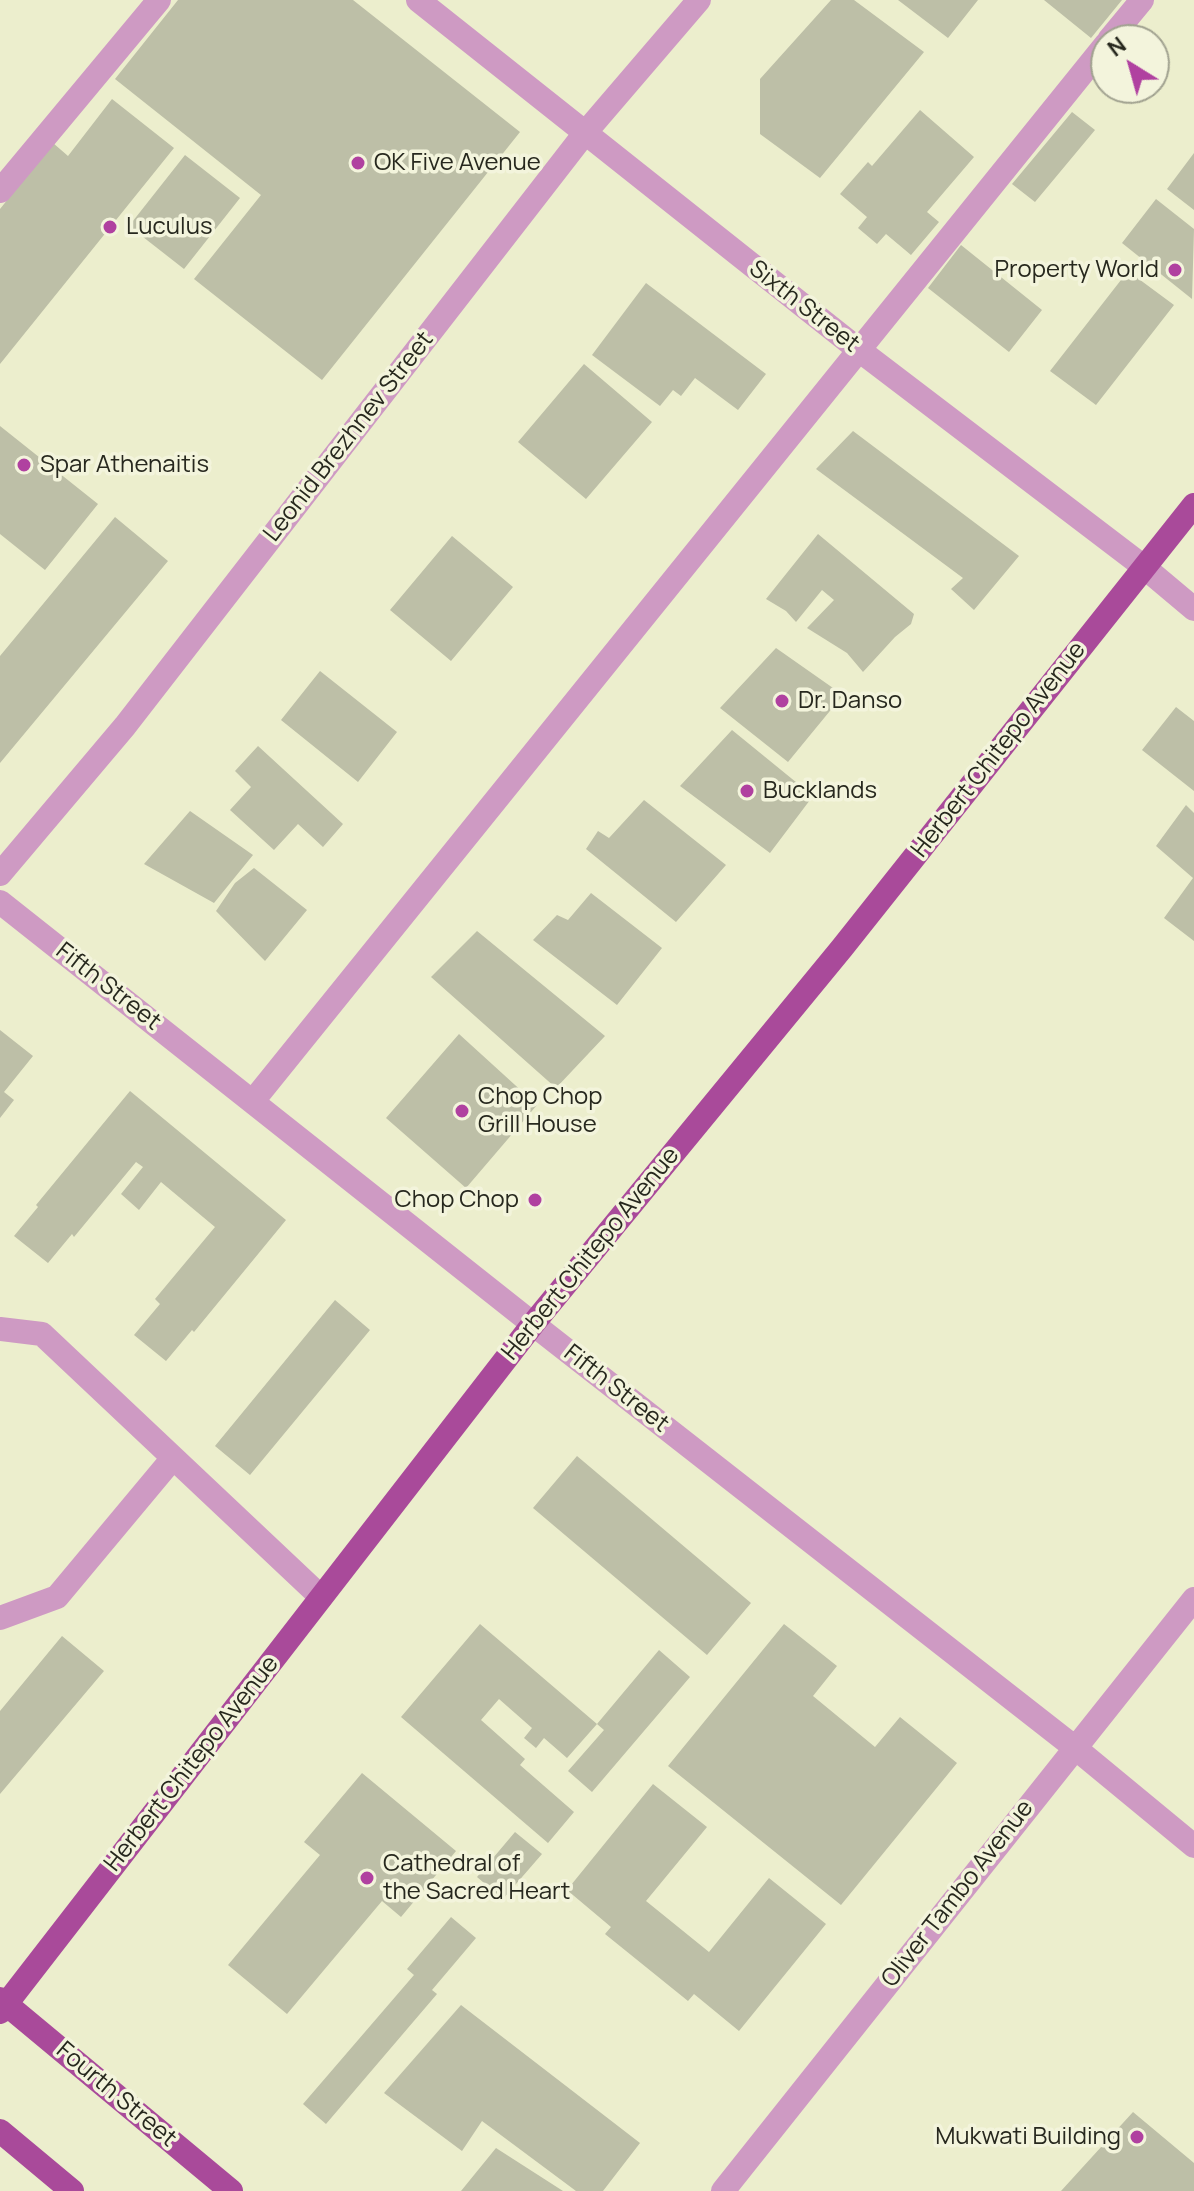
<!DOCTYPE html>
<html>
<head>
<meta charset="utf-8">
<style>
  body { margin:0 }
  #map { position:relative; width:1194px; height:2191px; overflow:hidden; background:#f3f4dc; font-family:Manrope,sans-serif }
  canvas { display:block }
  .north { position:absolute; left:1090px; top:24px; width:80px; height:80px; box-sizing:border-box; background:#f3f4dc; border:2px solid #a1a290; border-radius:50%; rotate:323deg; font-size:22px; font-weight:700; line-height:32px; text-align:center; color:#27281e }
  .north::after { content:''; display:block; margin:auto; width:28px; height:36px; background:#b041a0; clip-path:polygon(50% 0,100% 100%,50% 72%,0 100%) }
</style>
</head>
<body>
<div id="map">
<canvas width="1194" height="2191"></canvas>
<div class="north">N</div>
</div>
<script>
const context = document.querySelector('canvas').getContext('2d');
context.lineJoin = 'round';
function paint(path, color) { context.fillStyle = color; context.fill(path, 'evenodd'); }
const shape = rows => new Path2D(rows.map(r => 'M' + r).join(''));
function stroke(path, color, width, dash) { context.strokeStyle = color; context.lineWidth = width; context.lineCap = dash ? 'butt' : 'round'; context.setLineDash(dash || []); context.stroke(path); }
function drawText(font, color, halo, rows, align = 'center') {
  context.font = font + ' Manrope,sans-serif'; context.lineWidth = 7; context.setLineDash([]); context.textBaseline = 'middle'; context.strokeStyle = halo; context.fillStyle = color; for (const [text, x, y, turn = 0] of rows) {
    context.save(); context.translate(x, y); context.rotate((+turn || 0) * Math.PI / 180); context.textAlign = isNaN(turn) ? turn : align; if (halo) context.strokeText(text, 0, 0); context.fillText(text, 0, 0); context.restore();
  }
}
paint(shape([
  [0,0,1194,0,1194,2191,0,2191],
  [1106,40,1154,40,1154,88,1106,88]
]), '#eceecd');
paint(shape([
  [178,0,353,0,520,132,322,380,194,279,261,195,115,79],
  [831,0,854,0,924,52,820,178,760,134,760,79],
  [898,0,978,0,948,38],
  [1044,0,1122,0,1091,38],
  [112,99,174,148,0,364,0,209,53,143,68,156],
  [920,110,974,157,927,212,939,222,911,255,886,234,877,244,858,228,867,217,840,194,868,162,872,166],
  [1072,112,1095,130,1035,202,1012,184],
  [1194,153,1194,210,1167,189],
  [185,155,240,198,184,269,129,226],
  [1156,199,1194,229,1192,299,1122,243],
  [961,245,1042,310,1009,352,928,288],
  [1128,271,1174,305,1096,405,1050,371],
  [646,283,766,374,738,410,695,378,681,396,673,390,660,406,592,355],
  [584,364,652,422,586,499,518,442],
  [0,426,98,504,45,570,0,534],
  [853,431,1019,556,974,610,951,589,963,578,816,469],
  [115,517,168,561,0,763,0,656],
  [818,534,914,614,911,624,895,637,863,672,847,653,807,628,834,600,822,590,796,622,786,611,766,599],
  [452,536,513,587,451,661,390,610],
  [776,648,843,695,788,762,720,708],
  [320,671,397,732,358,782,281,720],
  [1176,707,1194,721,1194,791,1142,750],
  [732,730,813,796,770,853,680,786],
  [258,746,343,824,323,847,298,824,274,850,230,810,251,787,235,771],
  [644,800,726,865,676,922,586,849,598,831,609,838],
  [1186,805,1194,813,1194,941,1164,918,1193,878,1156,846],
  [190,811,253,855,214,903,144,864],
  [254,868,307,910,265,961,216,911,235,883],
  [591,893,662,948,617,1005,533,940,557,915,568,920],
  [477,931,605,1036,556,1088,431,977],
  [0,1030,33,1056,4,1092,14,1100,0,1118],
  [459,1034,537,1105,466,1188,386,1118],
  [130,1091,286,1220,194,1332,192,1330,166,1361,134,1335,160,1304,155,1299,215,1227,161,1182,139,1210,121,1194,143,1167,136,1162,74,1237,72,1234,48,1263,14,1236,38,1207,36,1205],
  [335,1300,370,1330,250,1475,215,1446],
  [577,1456,751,1603,707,1655,533,1508],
  [480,1624,597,1724,659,1650,690,1677,592,1792,568,1771,604,1730,597,1724,567,1758,544,1738,536,1748,524,1738,532,1728,499,1699,481,1720,525,1759,520,1765,574,1812,548,1843,401,1717],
  [784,1624,837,1666,813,1696,875,1747,900,1717,957,1763,841,1905,668,1766],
  [62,1636,104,1671,0,1794,0,1711],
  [362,1773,456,1851,401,1917,382,1901,287,2014,228,1965,320,1855,304,1842],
  [653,1784,707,1827,646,1901,709,1952,769,1878,826,1924,739,2031,694,1994,688,2001,605,1934,611,1927,567,1890],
  [515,1832,542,1854,503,1899,477,1877],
  [451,1917,476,1938,432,1990,437,1994,326,2124,303,2104,414,1975,407,1969],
  [461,2005,640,2143,603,2191,576,2191,482,2121,462,2151,384,2093],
  [1133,2112,1194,2163,1194,2191,1061,2191],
  [496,2148,563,2191,461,2191]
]), '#bdbfa7');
stroke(shape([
  [418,0,859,350,1144,567,1194,609],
  [1109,40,1142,0],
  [0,191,159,0],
  [0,874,125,726,585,133,699,0],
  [0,902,533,1324,1074,1747,1194,1846],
  [253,1101,1106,44],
  [0,1329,42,1334,321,1597],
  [0,1618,57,1597,173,1458],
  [723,2191,1194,1599]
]), '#ce9ac3', 24);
stroke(shape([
  [0,1999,231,2191],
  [0,2012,533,1324,842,948,1194,505],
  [0,2131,72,2191]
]), '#a94a9a', 24);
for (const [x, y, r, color] of [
  [358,163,8,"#b041a0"],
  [110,227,8,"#b041a0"],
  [1175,270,8,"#b041a0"],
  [24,465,8,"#b041a0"],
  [782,701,8,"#b041a0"],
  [747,791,8,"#b041a0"],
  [462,1111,8,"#b041a0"],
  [535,1200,8,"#b041a0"],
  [367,1878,8,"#b041a0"],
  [1137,2137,8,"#b041a0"]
]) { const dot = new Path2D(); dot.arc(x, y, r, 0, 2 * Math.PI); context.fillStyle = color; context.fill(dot); stroke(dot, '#f3f4dc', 3); }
drawText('24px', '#27281e', '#f3f4dc', [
  ["OK Five Avenue",374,163],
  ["Luculus",126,227],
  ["Property World",1159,270,"right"],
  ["Spar Athenaitis",40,465],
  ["Dr. Danso",798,701],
  ["Bucklands",763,791],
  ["Chop Chop",478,1097],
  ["Grill House",478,1125],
  ["Chop Chop",519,1200,"right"],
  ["Cathedral of",383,1864],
  ["the Sacred Heart",383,1892],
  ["Mukwati Building",1121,2137,"right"]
], 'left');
drawText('24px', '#27281e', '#f3f4dc', [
  ["Sixth Street",804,307,38],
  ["Leonid Brezhnev Street",349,437,-52],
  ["Herbert Chitepo Avenue",999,750,-52],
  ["Fifth Street",108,987,38],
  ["Herbert Chitepo Avenue",591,1254,-51],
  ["Fifth Street",616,1389,38],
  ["Herbert Chitepo Avenue",192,1764,-52],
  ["Oliver Tambo Avenue",958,1894,-52],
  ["Fourth Street",116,2095,40]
]);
</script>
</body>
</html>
